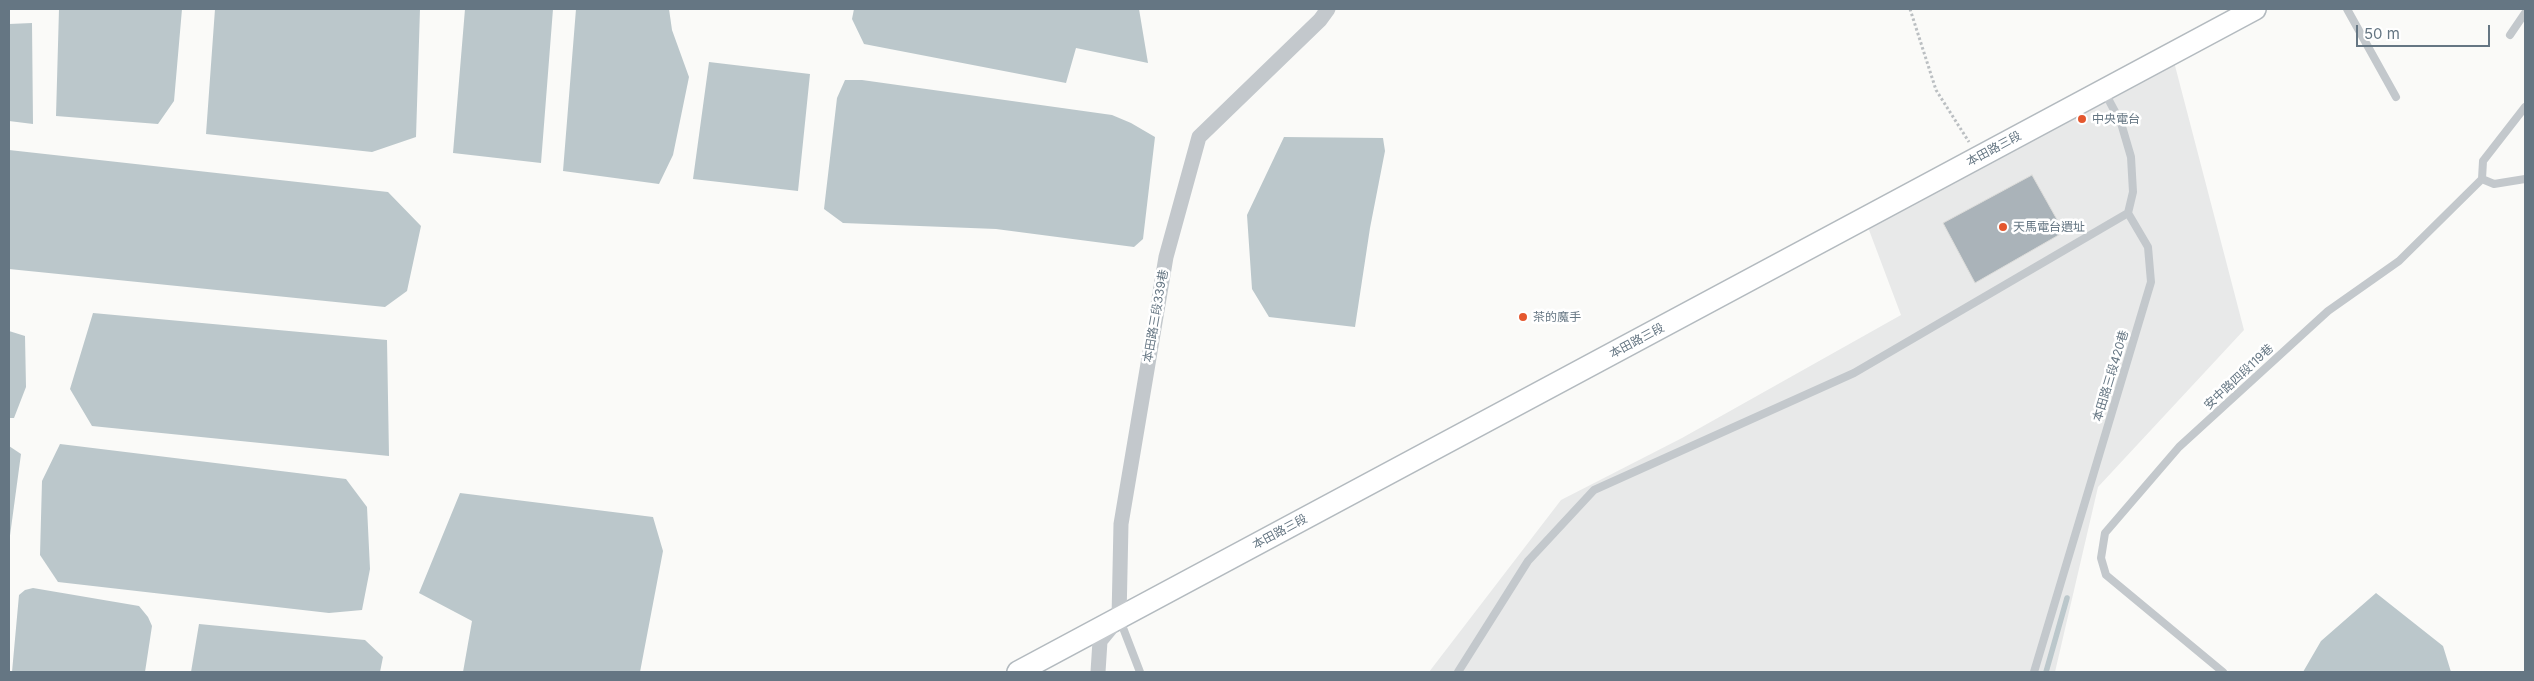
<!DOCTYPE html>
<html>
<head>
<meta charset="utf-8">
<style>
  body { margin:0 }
  #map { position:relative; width:2534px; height:681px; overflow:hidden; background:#fafaf8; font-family:Inter,sans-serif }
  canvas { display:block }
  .frame { position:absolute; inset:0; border:10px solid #657683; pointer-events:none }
  .scale { position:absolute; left:2356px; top:25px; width:134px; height:22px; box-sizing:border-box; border:2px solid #657683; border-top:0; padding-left:6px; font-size:15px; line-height:18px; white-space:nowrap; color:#657683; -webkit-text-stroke:4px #fff; paint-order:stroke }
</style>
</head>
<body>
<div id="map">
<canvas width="2534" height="681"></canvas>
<div class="frame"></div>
<div class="scale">50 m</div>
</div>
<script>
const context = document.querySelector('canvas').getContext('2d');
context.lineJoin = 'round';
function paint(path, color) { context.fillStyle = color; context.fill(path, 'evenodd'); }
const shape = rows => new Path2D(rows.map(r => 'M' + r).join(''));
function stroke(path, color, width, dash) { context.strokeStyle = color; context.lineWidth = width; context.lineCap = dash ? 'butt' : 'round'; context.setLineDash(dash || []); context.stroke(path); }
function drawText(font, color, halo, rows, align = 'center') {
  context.font = font + ' Inter,"Noto Sans TC",sans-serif'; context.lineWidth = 5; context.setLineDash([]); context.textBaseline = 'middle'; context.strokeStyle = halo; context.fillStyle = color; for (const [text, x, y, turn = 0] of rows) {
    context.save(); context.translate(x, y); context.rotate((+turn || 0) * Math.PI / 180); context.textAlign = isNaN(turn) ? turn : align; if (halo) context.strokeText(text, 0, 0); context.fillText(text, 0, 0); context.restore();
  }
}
paint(shape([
  [2173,58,2244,330,2098,487,2055,672,1429,672,1561,500,1682,438,1901,315,1866,222]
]), '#e8e9e9');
paint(shape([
  [59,9,182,9,174,101,158,124,56,116],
  [215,9,420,9,416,137,372,152,206,134],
  [465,9,553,9,541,163,453,153],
  [576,9,669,9,672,30,689,77,673,155,659,184,563,171],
  [854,9,1139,9,1148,63,1076,48,1066,83,864,44,852,19],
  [32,23,33,124,9,121,9,24],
  [709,62,810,74,798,191,693,179],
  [845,80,862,80,1112,115,1131,123,1155,137,1143,239,1134,247,996,229,843,223,824,209,837,98],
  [1284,137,1383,138,1385,151,1370,228,1355,327,1269,317,1252,289,1247,215],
  [9,150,388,192,421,226,407,291,385,307,9,269],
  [93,313,387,340,389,456,92,426,70,389],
  [9,331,25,336,26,387,14,418,9,418],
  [60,444,346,479,367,507,370,569,362,610,329,613,58,582,40,555,42,481],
  [9,446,21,454,9,543],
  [460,493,653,517,663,551,640,672,463,672,472,621,419,593],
  [33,588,139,606,148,617,152,626,145,672,12,672,19,595,25,590],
  [2376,593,2443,646,2451,672,2303,672,2321,641],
  [199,624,365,640,383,657,380,672,191,672]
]), '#bbc7cb');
stroke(shape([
  [2046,672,2067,598]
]), '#bbc7cb', 5.5);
const building = shape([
  [2032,175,2064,232,1975,283,1943,223,2032,175]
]);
paint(building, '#aab3b9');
stroke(building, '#dcdcda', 1);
const secondary = shape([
  [1018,672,2255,9]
]);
stroke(secondary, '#b3babf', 24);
stroke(shape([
  [1910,9,1936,90,1969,142]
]), '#bbbfc2', 3, [2.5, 2.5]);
stroke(shape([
  [2347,9,2396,97],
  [2510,35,2525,13],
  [2482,179,2494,184,2525,179],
  [1120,620,1140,672],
  [1458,672,1528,561,1594,490,1854,373,2128,213],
  [2034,672,2151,282,2148,247,2128,213,2133,192,2131,157,2121,123,2104,91],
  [2223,672,2106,575,2101,558,2105,533,2179,447,2328,311,2399,261,2482,179,2483,161,2525,107]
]), '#c3c8cc', 8);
stroke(shape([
  [1098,672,1100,641,1119,618,1121,524,1166,257,1199,137,1320,20,1328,9]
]), '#c3c8cc', 15);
stroke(secondary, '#fff', 21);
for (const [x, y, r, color] of [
  [2082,119,5,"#e4572e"],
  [2003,227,5,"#e4572e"],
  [1523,317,5,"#e4572e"]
]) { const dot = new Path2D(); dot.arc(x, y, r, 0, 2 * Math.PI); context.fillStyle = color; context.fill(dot); stroke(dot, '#fff', 2); }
drawText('12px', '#657683', '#fff', [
  ["中央電台",2092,119],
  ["天馬電台遺址",2013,227],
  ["茶的魔手",1533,317]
], 'left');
drawText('12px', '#657683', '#fff', [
  ["本田路三段",1994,149,-28],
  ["本田路三段339巷",1156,316,-80],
  ["本田路三段",1637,341,-28],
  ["本田路三段420巷",2111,376,-73],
  ["安中路四段119巷",2239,377,-43],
  ["本田路三段",1280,532,-28]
]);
</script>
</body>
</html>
